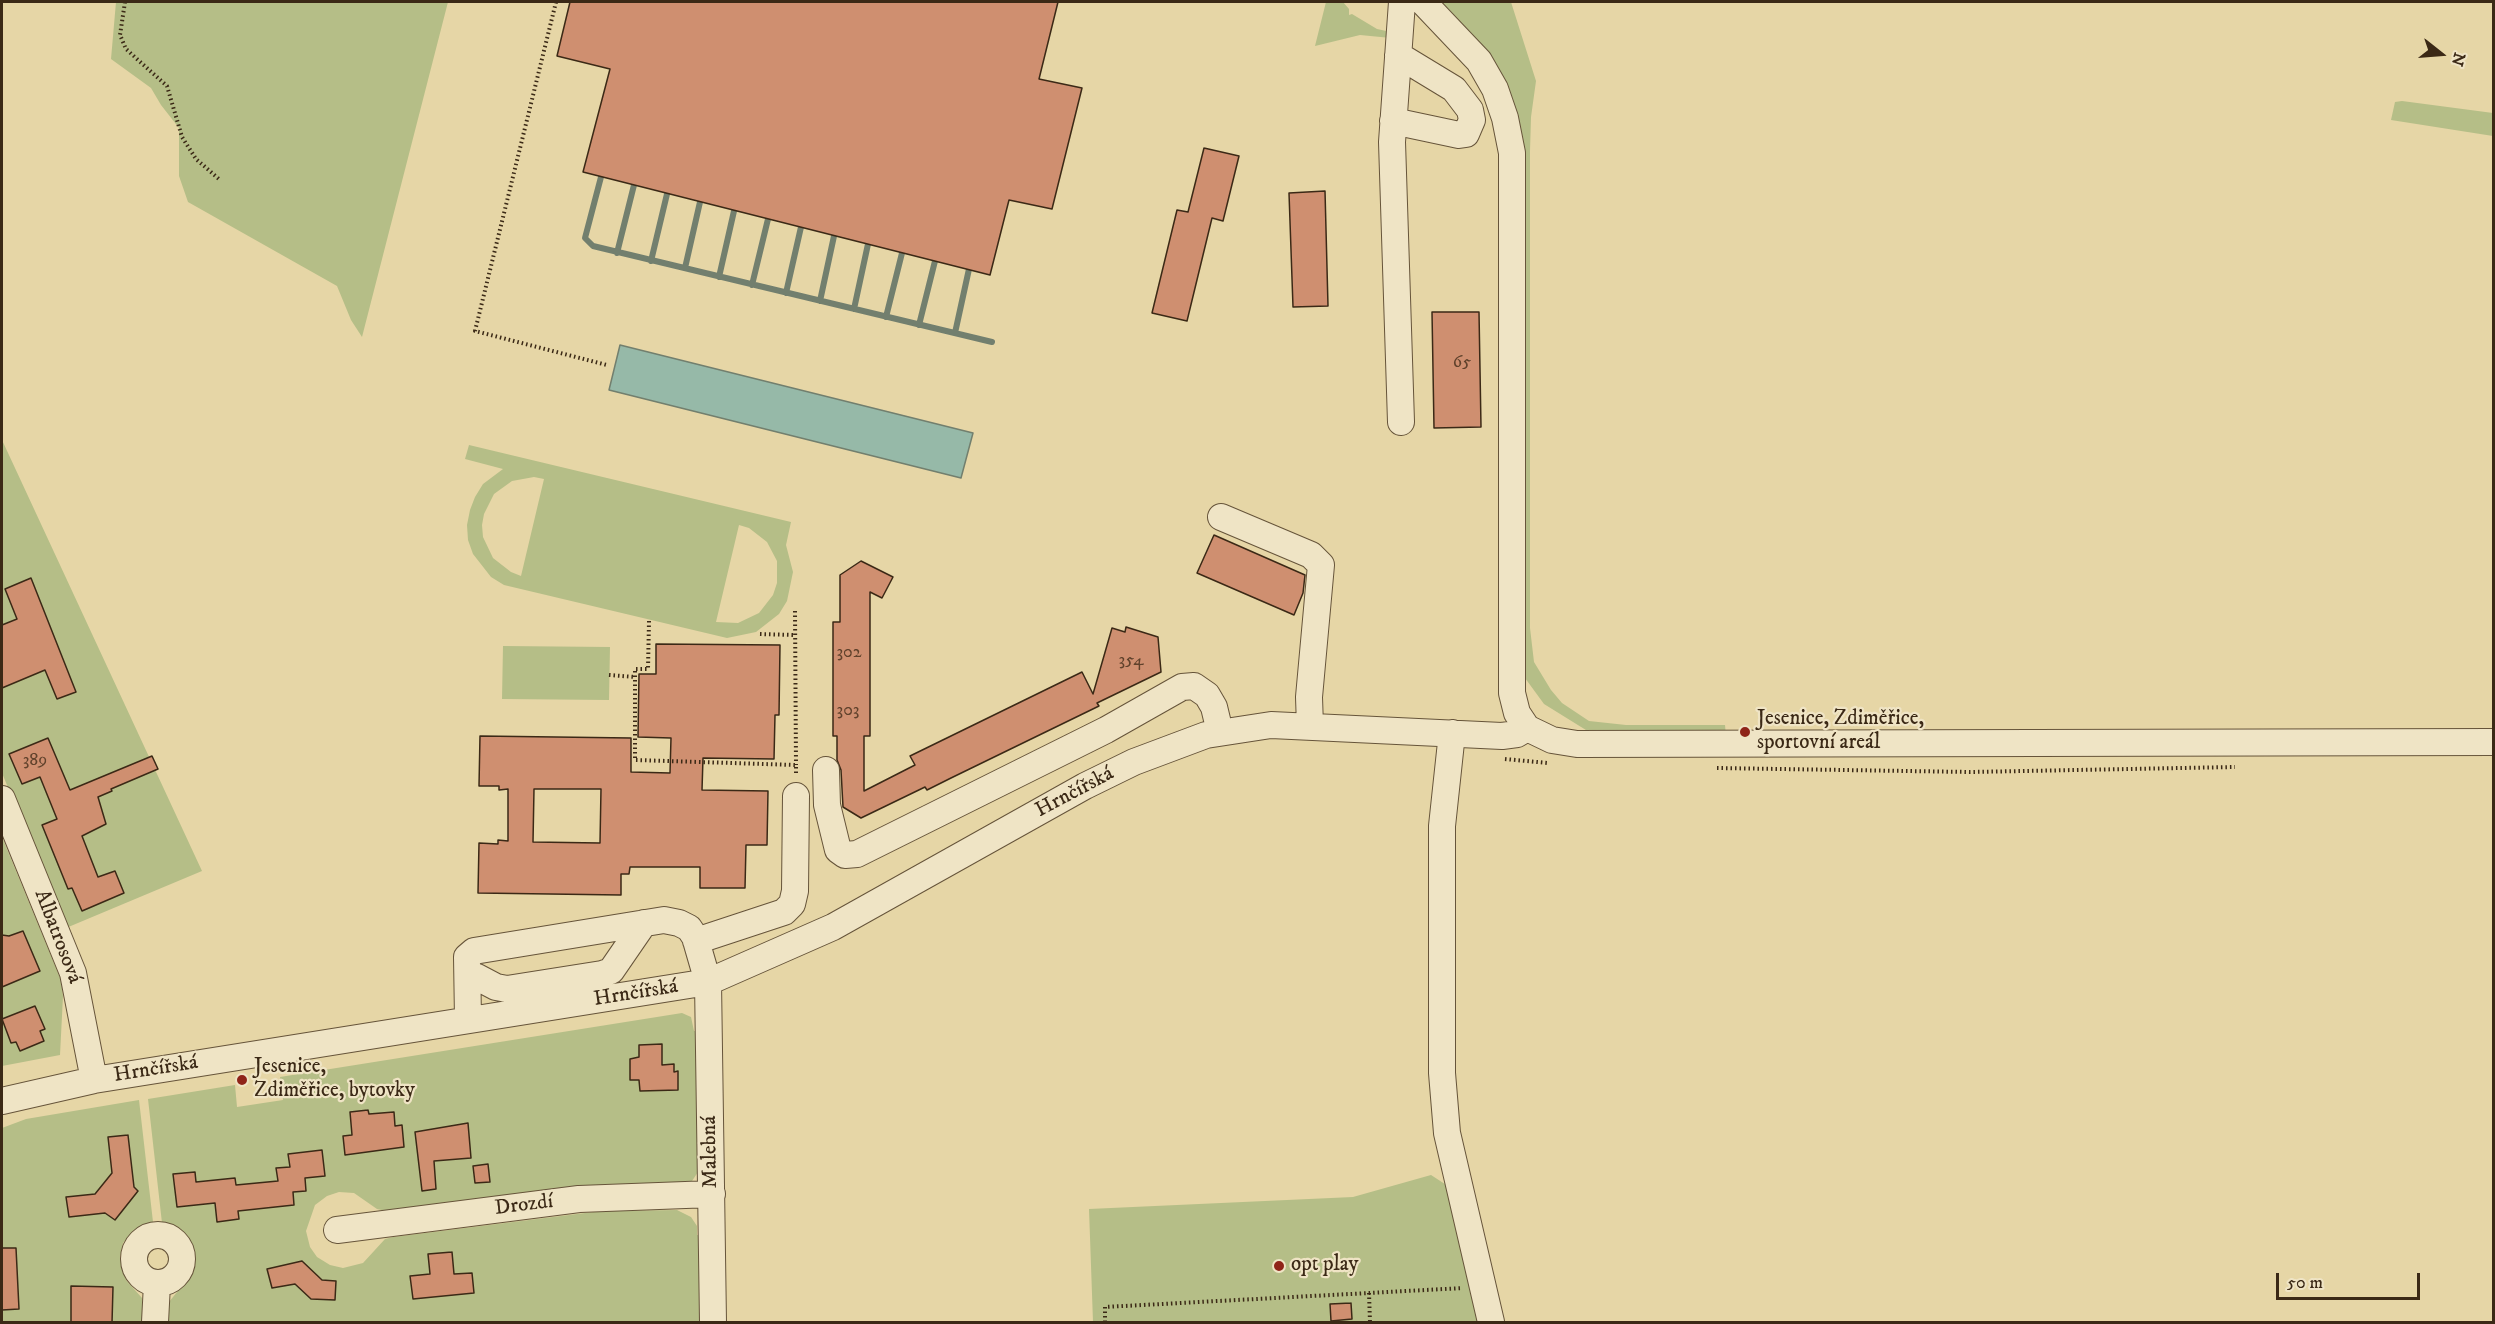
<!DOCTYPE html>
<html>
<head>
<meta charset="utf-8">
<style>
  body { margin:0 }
  #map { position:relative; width:2495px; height:1324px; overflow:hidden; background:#e6d6a6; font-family:"IM FELL DW Pica",serif }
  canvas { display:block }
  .frame { position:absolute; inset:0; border:3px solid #3b2916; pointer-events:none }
  .north { position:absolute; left:2411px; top:24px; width:60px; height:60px; -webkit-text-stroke:4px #efe4c5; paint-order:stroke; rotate:107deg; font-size:16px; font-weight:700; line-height:24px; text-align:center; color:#3b2916 }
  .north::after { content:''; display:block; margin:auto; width:21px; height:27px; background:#3b2916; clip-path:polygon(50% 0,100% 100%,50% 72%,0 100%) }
  .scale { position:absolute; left:2276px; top:1273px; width:144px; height:27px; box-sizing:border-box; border:3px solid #3b2916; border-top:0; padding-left:8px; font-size:18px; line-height:21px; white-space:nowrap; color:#3b2916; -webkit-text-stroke:4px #efe4c5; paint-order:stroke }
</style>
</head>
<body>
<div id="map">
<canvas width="2495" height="1324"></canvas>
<div class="frame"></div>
<div class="north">N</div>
<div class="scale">50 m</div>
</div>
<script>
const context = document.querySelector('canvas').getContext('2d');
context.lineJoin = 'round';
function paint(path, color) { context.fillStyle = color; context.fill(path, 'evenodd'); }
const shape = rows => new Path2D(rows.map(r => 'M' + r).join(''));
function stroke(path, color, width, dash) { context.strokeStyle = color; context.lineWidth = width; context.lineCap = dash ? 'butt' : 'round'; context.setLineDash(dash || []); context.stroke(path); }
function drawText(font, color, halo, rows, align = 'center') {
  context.font = font + ' "IM FELL DW Pica",serif'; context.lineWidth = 4.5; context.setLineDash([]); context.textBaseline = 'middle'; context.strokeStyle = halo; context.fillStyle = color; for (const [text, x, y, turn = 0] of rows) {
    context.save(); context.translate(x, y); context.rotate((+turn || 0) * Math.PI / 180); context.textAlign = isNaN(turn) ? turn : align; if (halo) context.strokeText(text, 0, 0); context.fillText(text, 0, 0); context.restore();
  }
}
paint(shape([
  [116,2,448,2,362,337,351,320,337,286,188,202,179,176,179,128,161,105,151,88,111,59],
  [1326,2,1343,2,1349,9,1349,15,1352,14,1377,29,1391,32,1391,38,1360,35,1315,46],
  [1437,2,1511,2,1536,81,1531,117,1530,151,1530,628,1534,662,1551,690,1562,703,1589,721,1626,725,1725,725,1726,736,1594,735,1544,704,1525,678,1521,155],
  [2402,101,2493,113,2493,136,2391,120,2395,102],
  [2,440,202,871,66,928,2,773],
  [469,445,791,522,786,545,793,572,787,601,779,614,756,632,727,638,504,585,491,577,473,554,468,540,467,525,470,510,475,497,483,484,503,469,465,459],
  [534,477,544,479,521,576,511,572,493,558,483,537,482,525,484,514,494,494,512,481],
  [739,525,749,528,767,542,777,561,777,583,773,595,759,613,738,623,716,622],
  [503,646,610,647,609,700,502,699],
  [2,837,61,980,63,996,60,1055,2,1066],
  [682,1013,691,1017,694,1031,699,1031,700,1169,692,1181,686,1184,386,1211,377,1209,354,1193,339,1192,327,1196,315,1205,306,1231,310,1247,317,1257,330,1265,343,1268,363,1263,385,1239,393,1237,601,1211,677,1210,691,1217,697,1226,697,1235,703,1235,705,1322,168,1322,169,1302,193,1272,194,1256,186,1234,175,1227,162,1223,148,1099,235,1085,237,1107,283,1100,280,1077],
  [139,1100,153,1222,142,1225,133,1231,123,1243,120,1257,126,1280,142,1298,144,1322,2,1322,2,1128,26,1119],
  [1431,1175,1451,1188,1479,1322,1093,1322,1089,1209,1353,1197]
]), '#b5be87');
const water = shape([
  [620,345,973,433,961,478,609,390,620,345]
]);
paint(water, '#96b9a8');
stroke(water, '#727f6e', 1.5);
stroke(shape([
  [601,177,585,238,593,246,992,342],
  [617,253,634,185],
  [651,261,667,194],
  [685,268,700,202],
  [719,277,734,211],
  [752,285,768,219],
  [786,293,801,227],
  [820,301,834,236],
  [854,309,868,244],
  [886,317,902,253],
  [919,325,935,261],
  [955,333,969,269]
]), '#727f6e', 6);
const building = shape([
  [570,2,1058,2,1039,79,1082,88,1052,209,1009,200,990,275,583,172,610,69,557,56,570,2],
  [1204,148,1239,156,1223,221,1212,218,1187,321,1152,313,1177,210,1188,212,1204,148],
  [1325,191,1328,306,1293,307,1289,193,1325,191],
  [1432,312,1479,312,1481,427,1434,428,1432,312],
  [1214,535,1305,575,1303,593,1294,615,1197,573,1214,535],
  [861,561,893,577,882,598,870,592,870,736,864,736,864,791,915,765,910,756,1082,672,1093,694,1112,628,1125,632,1126,627,1158,637,1161,672,1097,703,1099,706,951,778,927,790,925,787,861,818,843,807,841,770,837,760,837,736,833,736,833,622,840,622,840,575,861,561],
  [31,578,76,692,57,699,45,670,2,688,2,625,17,619,5,589,31,578],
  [656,644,780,645,779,715,775,715,774,759,703,758,702,790,768,791,767,845,746,845,745,888,700,888,700,867,630,867,629,874,621,874,621,895,478,893,479,843,498,844,498,840,508,841,508,789,499,790,499,786,479,786,480,736,631,738,631,772,670,773,671,738,638,737,639,674,656,674,656,644],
  [534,789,601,789,600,843,533,842,534,789],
  [48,738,70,790,152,756,158,769,111,789,112,791,98,797,106,824,82,836,98,877,115,871,124,893,82,911,72,888,68,889,42,825,57,819,40,777,22,784,9,754,48,738],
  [23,931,40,971,2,987,2,935,9,936,23,931],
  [35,1006,45,1029,40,1031,44,1041,20,1051,16,1042,11,1043,2,1019,35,1006],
  [662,1044,662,1065,674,1064,674,1072,678,1071,678,1090,640,1091,639,1080,630,1080,630,1059,639,1057,639,1045,662,1044],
  [368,1110,369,1114,394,1112,395,1126,402,1125,404,1147,345,1155,343,1136,352,1135,350,1112,368,1110],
  [468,1123,471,1158,434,1161,436,1189,422,1191,415,1132,468,1123],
  [128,1135,134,1187,138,1191,115,1220,105,1213,69,1217,66,1197,95,1194,112,1173,108,1137,128,1135],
  [322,1150,325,1176,305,1178,306,1191,293,1192,294,1205,238,1211,239,1219,217,1222,215,1203,177,1207,173,1174,195,1172,196,1182,235,1178,236,1185,278,1181,276,1168,290,1167,288,1154,322,1150],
  [488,1164,490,1182,475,1183,473,1166,488,1164],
  [2,1248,16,1248,19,1309,2,1310,2,1248],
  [452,1252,454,1274,472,1273,474,1293,413,1299,410,1276,430,1274,428,1254,452,1252],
  [302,1261,322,1280,336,1281,335,1300,311,1299,295,1284,272,1288,267,1269,302,1261],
  [71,1286,113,1287,112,1323,71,1323,71,1286],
  [1351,1303,1352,1319,1331,1321,1330,1304,1351,1303]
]);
paint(building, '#cf8f70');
stroke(building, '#3b2916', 1.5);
const minor = shape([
  [1423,2,1479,61,1495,89,1505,118,1512,153,1512,693,1517,713,1527,728,1552,740,1577,744,2494,742],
  [1393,121,1459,135,1466,134,1472,120,1470,110,1454,89,1398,55],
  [1401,422,1392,142,1402,2],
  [1221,517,1311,555,1321,565,1309,697,1310,726],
  [1452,733,1442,826,1442,1073,1447,1133,1491,1322],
  [826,770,827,805,838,850,845,855,857,854,1106,730,1182,687,1194,686,1207,695,1214,707,1220,732],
  [2,799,73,973,94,1080],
  [696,941,784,912,792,904,795,891,796,796],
  [468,975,477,977,496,987,507,989,602,974,611,971,644,923],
  [468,1019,467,957,474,951,664,920,679,923,689,928,695,937,708,982,713,1322],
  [2,1101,94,1080,708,982,833,927,1085,786,1134,762,1206,735,1271,725,1502,736,1517,734,1527,728],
  [337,1230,579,1199,712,1194],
  '134 1259a24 24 0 1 1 48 0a24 24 0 1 1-48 0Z',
  [155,1322,157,1284]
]);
stroke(minor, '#66543a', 28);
stroke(shape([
  [125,2,120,35,126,49,167,86,182,137,196,159,219,179],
  [556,2,475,331,607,365],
  [795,611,796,765],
  [649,621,648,669,635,669,635,760,796,765,796,775],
  [760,634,795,635],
  [609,675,635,677],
  [1505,759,1548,763],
  [1717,768,1970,772,2235,767],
  [1369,1293,1370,1322],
  [1105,1322,1105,1307,1463,1288]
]), '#3b2916', 4, [1.5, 3]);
stroke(minor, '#efe4c5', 26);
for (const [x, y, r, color] of [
  [1745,732,6,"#8f2418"],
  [242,1080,6,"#8f2418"],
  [1279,1266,6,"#8f2418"]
]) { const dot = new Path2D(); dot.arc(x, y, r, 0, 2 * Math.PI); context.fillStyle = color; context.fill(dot); stroke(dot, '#efe4c5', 2); }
drawText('18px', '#60422c', null, [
  ["65",1462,363],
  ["302",849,653],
  ["354",1131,661],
  ["303",848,711],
  ["389",35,761]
]);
drawText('21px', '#3b2916', '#efe4c5', [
  ["Jesenice, Zdiměřice,",1757,720],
  ["sportovní areál",1757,744],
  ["Jesenice,",254,1068],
  ["Zdiměřice, bytovky",254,1092],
  ["opt play",1291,1266]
], 'left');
drawText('21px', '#3b2916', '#efe4c5', [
  ["Hrnčířská",1075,793,-28],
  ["Albatrosová",57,937,69],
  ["Hrnčířská",636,994,-9],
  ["Hrnčířská",156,1070,-9],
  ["Malebná",711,1152,-91],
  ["Drozdí",524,1206,-7]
]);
</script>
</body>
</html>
